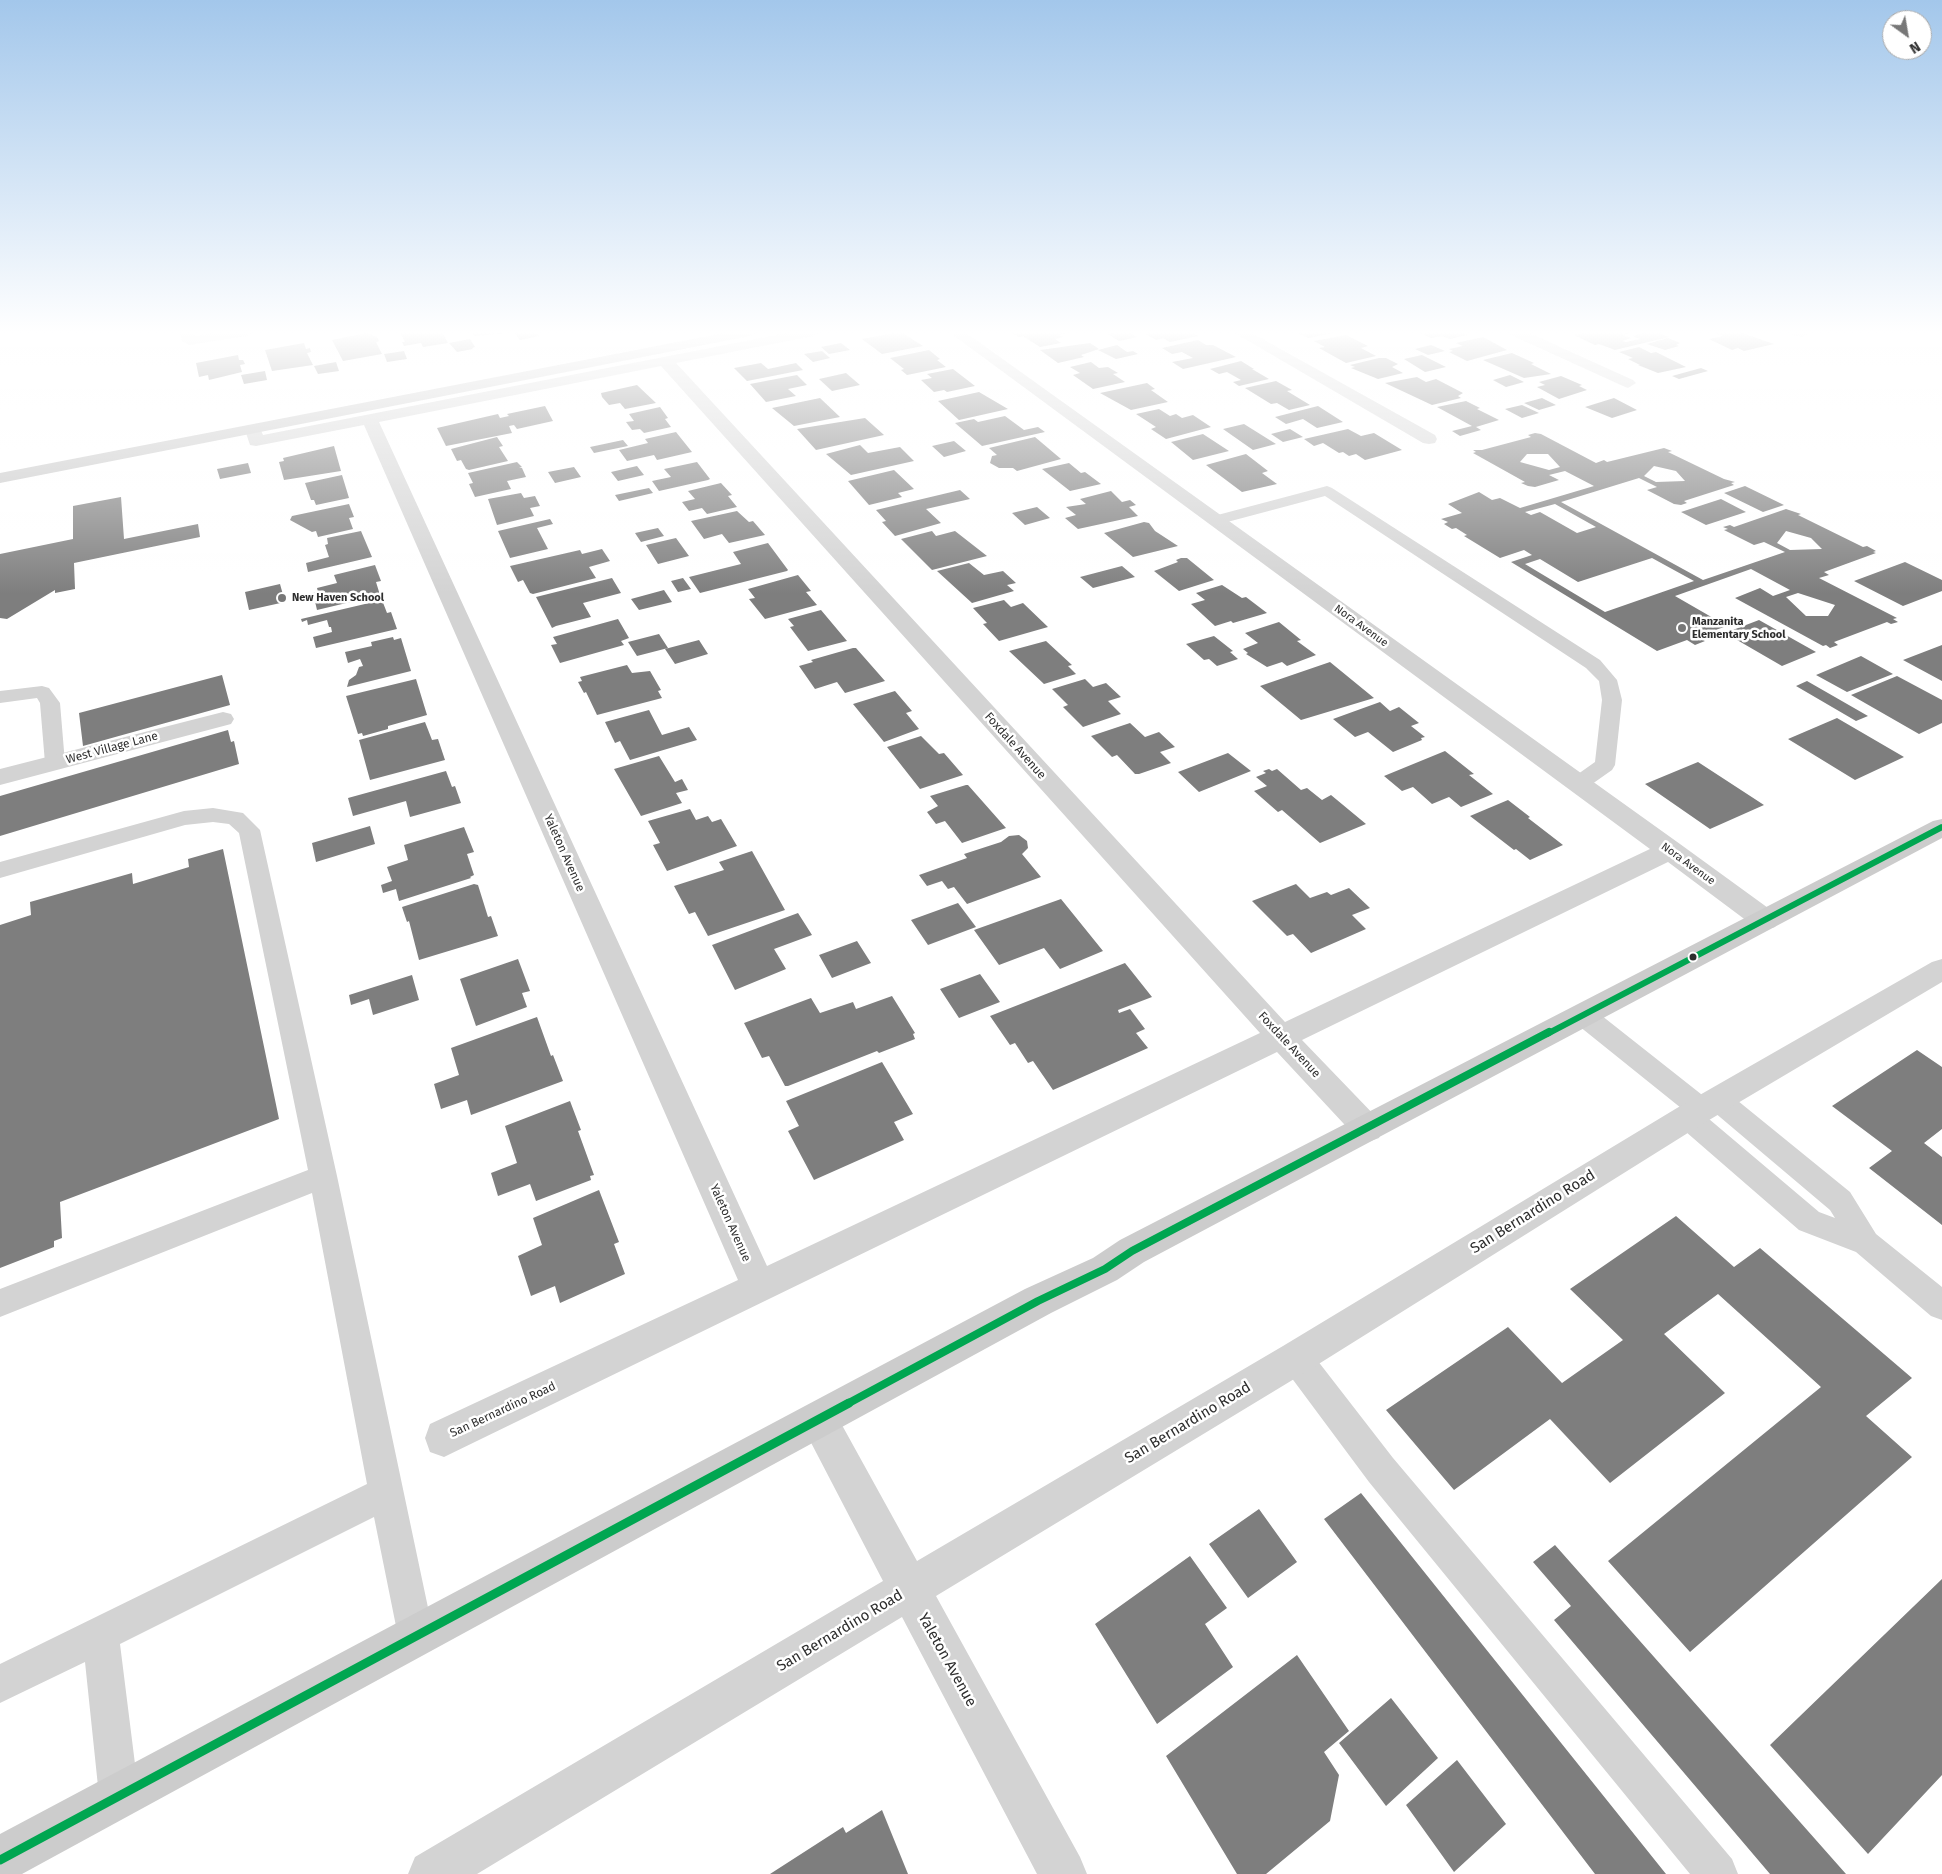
<!DOCTYPE html>
<html>
<head>
<meta charset="utf-8">
<style>
  body { margin:0 }
  #map { position:relative; width:1942px; height:1874px; overflow:hidden; background:#fff; font-family:"Fira Sans",sans-serif }
  canvas { display:block }
  .north { position:absolute; left:1882px; top:10px; width:50px; height:50px; box-sizing:border-box; background:#fff; border:1px solid #ababab; border-radius:50%; rotate:148deg; font-size:14px; font-weight:700; line-height:20px; text-align:center; color:#2e2e2e }
  .north::after { content:''; display:block; margin:auto; width:18px; height:22px; background:#777; clip-path:polygon(50% 0,100% 100%,50% 72%,0 100%) }
</style>
</head>
<body>
<div id="map">
<canvas width="1942" height="1874"></canvas>
<div class="north">N</div>
</div>
<script>
const context = document.querySelector('canvas').getContext('2d');
context.lineJoin = 'round';
function paint(path, color) { context.fillStyle = color; context.fill(path, 'evenodd'); }
const shape = rows => new Path2D(rows.map(r => 'M' + r).join(''));
function stroke(path, color, width, dash) { context.strokeStyle = color; context.lineWidth = width; context.lineCap = dash ? 'butt' : 'round'; context.setLineDash(dash || []); context.stroke(path); }
function drawText(font, color, halo, rows, align = 'center') {
  context.font = font + ' "Fira Sans",sans-serif'; context.lineWidth = 5; context.setLineDash([]); context.textBaseline = 'middle'; context.strokeStyle = halo; context.fillStyle = color; for (const [text, x, y, turn = 0] of rows) {
    context.save(); context.translate(x, y); context.rotate((+turn || 0) * Math.PI / 180); context.textAlign = isNaN(turn) ? turn : align; if (halo) context.strokeText(text, 0, 0); context.fillText(text, 0, 0); context.restore();
  }
}
paint(shape([
  [400,332,442,332,448,343,423,347,421,343,404,346,402,342,405,342],
  [471,332,505,332,506,333,474,336],
  [514,332,536,332,539,336,520,340],
  [901,332,923,346,882,354,862,339],
  [1011,332,1067,332,1067,333,1059,335,1063,337,1055,339,1061,343,1040,347,1023,336,1019,337],
  [1121,332,1128,332,1137,337,1119,341,1108,334],
  [1149,332,1191,332,1198,336,1170,342,1163,338,1156,340,1146,334],
  [1296,332,1329,332,1332,333,1308,338],
  [1418,332,1460,332,1467,335,1450,339,1442,336,1431,338],
  [1590,332,1626,332,1629,333,1622,335,1631,338,1622,341,1626,342,1640,339,1633,336,1648,332,1656,332,1669,337,1615,350,1599,344,1595,345,1574,335],
  [1713,332,1739,332,1774,344,1744,351,1738,348,1732,350,1709,339,1723,336],
  [367,333,377,337,379,341,376,342,382,354,343,361,332,340],
  [1346,335,1368,346,1361,348,1376,356,1346,363,1319,348,1325,347,1314,341],
  [1483,337,1507,350,1467,361,1449,352,1453,351,1449,349,1463,346,1456,343],
  [1668,338,1680,343,1676,345,1679,346,1665,350,1647,344],
  [470,339,475,347,472,348,473,349,457,352,449,343],
  [1198,340,1206,345,1213,345,1236,357,1183,369,1172,362,1193,358,1182,352,1172,354,1162,348],
  [304,343,306,349,310,348,311,352,307,353,313,365,272,371,265,350],
  [841,343,850,350,829,354,821,347],
  [1090,343,1099,349,1081,355,1084,357,1058,363,1040,350],
  [1117,345,1127,352,1133,351,1138,354,1116,359,1098,350],
  [1431,345,1445,351,1428,355,1415,349],
  [1639,347,1651,353,1656,352,1686,367,1658,373,1638,365,1640,365,1628,359,1633,358,1619,352],
  [929,350,940,359,937,360,946,367,907,375,901,370,904,369,890,358],
  [404,351,407,359,387,362,384,354],
  [822,351,830,358,813,362,804,354],
  [1512,353,1534,363,1531,364,1551,374,1524,378,1483,360],
  [238,355,239,360,243,360,245,364,240,365,242,372,209,380,208,375,199,377,196,363],
  [1422,355,1446,367,1425,372,1404,359],
  [1379,358,1386,358,1398,364,1392,367,1403,373,1378,379,1351,368,1355,367,1350,365],
  [1241,361,1254,369,1252,369,1269,379,1239,386,1233,382,1241,380,1227,372,1219,374,1210,369],
  [336,362,339,371,318,374,314,366],
  [1091,362,1099,368,1108,367,1118,373,1113,374,1125,382,1093,389,1073,375,1080,373,1070,367],
  [761,363,768,369,796,363,803,370,747,381,734,368],
  [1701,368,1708,371,1679,379,1672,376],
  [953,369,975,386,947,392,944,390,934,392,921,380,932,378,927,374],
  [265,371,267,380,244,384,241,375],
  [846,373,860,385,832,391,819,379],
  [797,375,807,385,788,389,796,396,766,402,750,384],
  [1510,375,1524,382,1506,387,1493,380],
  [1561,376,1582,385,1579,386,1587,390,1559,399,1537,387,1545,385,1539,382],
  [1417,377,1426,382,1436,379,1463,393,1458,396,1461,398,1432,405,1385,383],
  [1276,381,1292,390,1287,391,1310,405,1289,410,1277,403,1271,404,1245,388],
  [1147,383,1155,389,1151,390,1168,402,1131,410,1100,393],
  [637,385,656,403,625,409,620,403,609,405,602,397,601,393],
  [979,392,1008,409,959,420,938,401],
  [820,398,840,417,794,426,772,408],
  [1542,398,1556,405,1539,410,1524,403],
  [1614,398,1637,410,1612,418,1585,407],
  [1466,401,1480,408,1477,409,1499,420,1476,427,1481,430,1460,436,1452,431,1472,426,1437,407],
  [1522,405,1539,413,1522,418,1505,409],
  [545,406,553,421,517,429,514,425,509,426,512,433,446,446,437,428,498,414,500,418,509,416,507,414],
  [1318,406,1343,422,1317,428,1303,419,1286,424,1275,417],
  [660,407,668,418,665,419,671,427,644,433,640,429,632,430,626,422,634,421,629,414],
  [1159,409,1170,416,1176,414,1182,418,1193,415,1211,427,1166,439,1151,429,1156,427,1136,414],
  [1005,416,1024,430,1038,427,1045,432,982,446,955,423,974,419,978,422],
  [865,418,884,435,816,450,797,429],
  [1244,424,1276,444,1253,450,1223,429],
  [1290,429,1303,437,1283,442,1271,434],
  [1348,429,1361,436,1374,433,1402,450,1365,460,1356,454,1349,456,1343,452,1339,453,1323,443,1314,446,1304,439],
  [676,432,692,452,657,460,654,455,627,461,619,450,648,443,645,439],
  [1535,433,1541,434,1596,463,1604,460,1607,462,1664,448,1672,451,1668,452,1724,479,1735,482,1731,483,1734,485,1684,501,1687,503,1681,505,1674,504,1647,490,1657,487,1639,478,1561,502,1703,580,1785,552,1764,542,1754,545,1724,530,1728,529,1723,527,1730,525,1734,527,1786,509,1801,514,1798,515,1863,547,1867,546,1876,551,1873,552,1876,553,1824,572,1829,575,1819,578,1897,618,1893,619,1898,622,1891,624,1887,622,1834,642,1838,645,1830,648,1826,645,1823,646,1735,598,1760,588,1773,596,1790,590,1751,569,1675,596,1727,626,1698,636,1705,641,1695,645,1687,640,1657,651,1511,562,1532,555,1524,550,1500,558,1464,536,1467,535,1456,528,1452,529,1444,524,1448,522,1441,519,1462,513,1448,504,1479,492,1492,500,1500,498,1520,508,1594,486,1565,471,1549,475,1559,480,1535,487,1528,486,1521,483,1525,482,1473,453,1476,452,1473,450,1482,450,1531,437,1528,435],
  [1527,454,1548,454,1560,467,1549,470,1520,462],
  [1654,466,1676,471,1685,481,1656,482,1644,476],
  [1555,504,1596,527,1577,533,1540,512,1531,515,1525,512],
  [1786,531,1811,538,1822,549,1790,550,1777,543],
  [1652,558,1694,581,1605,612,1525,564,1540,559,1578,582],
  [1798,593,1835,605,1828,616,1806,616,1786,597],
  [1203,434,1229,451,1193,460,1171,442],
  [497,437,503,446,499,447,508,461,469,470,466,469,461,460,457,461,451,449],
  [1035,437,1061,459,1017,471,1013,468,999,468,990,463,992,456,997,455,989,448],
  [623,440,628,446,594,453,590,447],
  [954,441,966,451,944,457,932,446],
  [860,445,868,453,900,447,914,461,851,475,826,454],
  [334,446,341,471,284,480,279,462,284,461,283,458],
  [1246,454,1268,471,1262,473,1277,484,1242,492,1206,465],
  [517,462,522,467,519,467,522,468,526,477,507,481,511,489,475,497,469,484,473,483,468,473],
  [697,462,710,479,708,480,659,491,652,481,671,477,664,469],
  [248,463,251,473,220,479,217,469],
  [1069,463,1081,473,1085,472,1101,484,1070,491,1042,469],
  [637,466,644,475,618,481,611,472],
  [574,467,581,477,555,483,548,472],
  [894,470,914,489,898,493,902,497,869,505,848,481],
  [342,475,349,498,316,505,314,500,311,500,305,483],
  [721,483,732,495,728,496,737,507,707,514,702,508,689,511,682,502,695,499,688,491],
  [1745,486,1784,505,1763,512,1724,493],
  [649,488,653,493,619,501,615,495],
  [960,490,970,499,926,509,941,523,895,536,882,522,886,521,876,510],
  [1111,491,1122,502,1130,500,1136,505,1129,507,1138,516,1078,529,1065,518,1076,515,1066,507,1086,504,1080,499],
  [521,493,524,498,535,496,540,506,530,508,534,516,497,525,488,499],
  [121,497,124,539,198,524,200,537,74,563,75,589,55,593,55,590,7,619,0,618,0,554,73,539,73,506],
  [1721,499,1746,512,1706,525,1681,512],
  [349,504,354,517,349,518,353,529,318,537,316,531,312,532,290,520,292,516],
  [1037,507,1050,518,1025,525,1012,513],
  [737,511,749,522,753,521,765,535,729,543,722,534,704,539,691,521],
  [550,519,553,524,537,528,548,549,510,558,498,531],
  [1144,522,1149,523,1155,531,1178,546,1133,557,1104,533],
  [658,528,664,536,641,542,635,533],
  [361,531,372,557,308,572,306,563,329,557,325,545,328,544,327,538],
  [932,531,936,536,955,531,987,556,932,570,901,539],
  [676,538,689,556,658,564,646,545],
  [768,543,788,570,787,571,700,593,689,577,741,564,733,552],
  [602,549,610,561,589,567,596,578,533,594,530,593,523,580,518,582,510,566,580,550,582,554],
  [1181,558,1187,558,1214,580,1179,591,1154,571,1178,562,1176,560],
  [1905,562,1942,580,1942,591,1903,606,1854,581],
  [969,563,984,575,1003,571,1016,583,1007,585,1014,591,972,603,937,571],
  [375,565,381,581,376,582,380,595,317,610,313,593,318,592,317,588,337,583,334,575],
  [1122,566,1135,577,1093,588,1080,577],
  [798,575,811,591,806,592,817,605,765,619,749,599,755,598,748,589],
  [612,578,621,593,583,603,591,617,556,626,552,628,536,597],
  [683,578,691,589,678,592,671,581],
  [280,584,285,602,249,610,245,592],
  [1222,585,1242,598,1246,597,1267,613,1233,623,1231,621,1215,626,1191,604,1205,600,1196,593],
  [664,590,672,602,639,610,631,599],
  [382,600,387,613,391,612,397,629,316,648,313,637,332,632,331,627,329,627,327,620,308,625,307,620,302,622,301,619],
  [1004,600,1011,607,1023,603,1048,627,999,641,983,624,987,623,973,608],
  [821,610,847,641,808,651,790,627,794,626,788,619],
  [618,619,629,638,621,641,624,645,560,663,551,645,557,644,553,637],
  [1759,620,1816,652,1782,666,1725,633],
  [1279,622,1301,640,1297,641,1316,655,1287,666,1282,662,1267,667,1246,654,1248,653,1243,649,1258,643,1245,633],
  [659,634,668,648,637,656,628,642],
  [1214,636,1233,651,1230,652,1238,659,1217,666,1209,659,1204,660,1186,644],
  [393,637,394,640,401,638,411,671,347,687,349,680,356,675,359,667,363,666,360,659,348,663,345,652,372,646,371,642],
  [699,640,708,654,675,664,665,649],
  [1046,641,1072,665,1068,666,1076,674,1044,684,1009,651],
  [1942,645,1942,681,1903,660],
  [853,648,856,648,885,681,845,693,837,682,815,689,799,666,813,662,811,660],
  [1861,656,1893,674,1847,692,1816,675],
  [1330,662,1374,698,1301,720,1260,686],
  [627,665,632,673,650,671,661,690,658,691,662,698,597,715,586,692,584,693,578,682,582,681,580,677],
  [222,675,230,705,83,746,79,713],
  [1897,676,1942,700,1942,723,1919,734,1851,695],
  [416,679,427,715,388,726,388,729,363,736,362,733,358,734,346,696],
  [1085,679,1093,687,1106,683,1121,697,1108,701,1121,714,1083,727,1063,707,1068,705,1052,689],
  [1807,681,1868,716,1856,721,1796,686],
  [895,691,912,711,906,713,919,729,884,742,853,704],
  [1380,702,1390,711,1399,707,1419,723,1411,726,1425,737,1421,738,1422,740,1393,752,1368,732,1355,737,1333,719],
  [649,710,662,735,689,727,697,740,630,760,620,741,615,743,605,722],
  [1837,718,1904,757,1855,780,1788,739],
  [425,722,432,740,438,739,445,760,370,780,359,740],
  [1130,723,1145,737,1159,732,1175,747,1160,752,1171,763,1139,774,1135,774,1117,755,1112,757,1091,736],
  [228,730,231,742,234,741,239,764,0,836,0,796],
  [921,736,939,754,944,753,963,775,920,789,887,747],
  [1445,751,1474,774,1469,775,1493,794,1461,807,1449,797,1432,804,1413,787,1402,791,1384,776],
  [1228,753,1251,771,1199,792,1178,772],
  [659,756,675,782,682,779,688,790,676,793,682,803,641,816,614,769],
  [1698,762,1764,805,1710,829,1645,784],
  [1269,769,1272,771,1277,769,1301,790,1307,788,1322,800,1331,795,1366,824,1320,843,1282,810,1278,812,1254,791,1267,786,1256,777,1266,773,1263,771],
  [446,771,452,787,455,786,461,803,410,817,406,801,353,816,348,798],
  [966,785,968,785,1006,828,962,843,945,821,936,824,927,812,938,806,930,796],
  [1508,800,1530,817,1528,818,1563,845,1530,860,1516,849,1514,850,1470,816],
  [690,809,696,820,708,816,712,822,721,819,737,846,667,871,653,845,660,843,648,821],
  [370,826,375,844,316,862,312,843],
  [464,827,474,852,467,854,474,875,470,877,471,878,399,901,396,889,383,893,381,885,392,881,387,867,408,860,404,845],
  [1019,835,1027,841,1028,848,1022,854,1041,877,967,904,954,887,948,889,942,881,927,886,919,875,967,858,964,854,1001,842,1009,836],
  [223,849,279,1119,60,1202,62,1238,54,1241,54,1247,0,1268,0,925,31,915,30,902,132,873,133,884,189,867,188,859],
  [752,851,785,910,708,936,695,912,689,914,674,886,724,870,719,862],
  [474,884,478,885,488,917,491,916,498,936,419,960,409,921,407,922,402,907],
  [1296,884,1310,898,1327,892,1331,895,1349,888,1370,908,1352,915,1366,929,1311,953,1293,934,1287,936,1252,901],
  [1061,899,1103,951,1060,969,1044,948,999,965,974,930],
  [958,903,976,927,928,945,911,920],
  [798,913,812,935,774,949,786,969,735,990,712,945],
  [857,941,871,963,832,978,819,955],
  [518,959,530,991,522,993,527,1007,476,1026,460,979],
  [1125,963,1152,997,1118,1010,1119,1013,1130,1009,1145,1029,1136,1033,1148,1048,1053,1090,1033,1061,1028,1063,1015,1043,1010,1045,990,1016],
  [980,974,1000,1002,959,1018,940,989],
  [412,975,419,1000,373,1015,369,999,351,1005,349,995],
  [892,996,915,1033,913,1034,915,1039,879,1053,877,1051,788,1086,785,1086,769,1056,762,1058,744,1023,811,998,820,1013,853,1002,856,1009],
  [537,1017,551,1056,553,1055,563,1081,471,1115,467,1100,441,1109,434,1084,459,1075,451,1048],
  [1917,1050,1942,1067,1942,1129,1924,1143,1942,1157,1942,1225,1869,1168,1892,1151,1832,1106],
  [882,1062,913,1114,894,1122,904,1140,814,1180,788,1131,799,1126,786,1101],
  [570,1101,581,1130,578,1131,594,1175,590,1176,591,1180,536,1201,530,1184,498,1196,491,1173,517,1163,505,1126],
  [599,1190,619,1242,614,1244,625,1274,560,1303,555,1286,531,1296,518,1256,542,1245,533,1218],
  [1676,1216,1734,1267,1760,1248,1912,1378,1866,1416,1912,1457,1690,1652,1608,1561,1821,1387,1718,1294,1664,1334,1725,1393,1610,1483,1550,1419,1454,1490,1386,1410,1508,1327,1562,1383,1623,1340,1570,1289],
  [1361,1493,1666,1874,1595,1874,1324,1519],
  [1259,1509,1297,1562,1248,1598,1209,1544],
  [1555,1545,1846,1874,1770,1874,1554,1620,1571,1606,1533,1562],
  [1190,1556,1227,1608,1205,1624,1233,1667,1157,1724,1095,1624],
  [1942,1579,1942,1775,1868,1854,1770,1745],
  [1297,1655,1349,1731,1324,1752,1339,1775,1330,1821,1266,1874,1237,1874,1166,1756],
  [1391,1698,1438,1758,1386,1806,1339,1743],
  [1457,1760,1506,1824,1454,1872,1406,1805],
  [882,1810,908,1874,770,1874,843,1827,846,1833]
]), '#7e7e7e');
paint(shape([
  [1327,486,1332,488,1600,660,1617,680,1622,700,1615,765,1612,770,1585,789,1578,791,1571,789,1568,784,1571,779,1595,762,1602,700,1599,681,1586,668,1325,496,1216,525,1208,520,1210,517,1327,486],
  [42,686,49,688,60,703,65,763,62,768,55,769,48,768,45,763,40,703,37,698,0,703,0,691,42,686],
  [213,808,243,813,260,830,337,1176,434,1636,429,1649,416,1654,403,1649,398,1636,374,1517,120,1644,139,1796,133,1810,119,1816,105,1810,99,1796,85,1662,0,1703,0,1664,367,1484,312,1193,0,1317,0,1289,308,1170,239,833,229,824,213,822,185,825,0,878,0,862,184,811,213,808],
  [1583,1005,1592,1008,1706,1098,1709,1092,1718,1089,1727,1092,1850,1192,1876,1234,1942,1287,1942,1320,1931,1316,1856,1252,1799,1230,1678,1125,1674,1117,1681,1108,1574,1022,1570,1015,1574,1008,1583,1005],
  [1714,1112,1830,1210,1835,1218,1819,1212,1709,1119,1714,1112],
  [1296,1343,1307,1347,1393,1458,1732,1859,1738,1874,1690,1874,1369,1482,1285,1369,1280,1358,1285,1347,1296,1343]
]), '#d3d3d3');
paint(shape([
  [180,332,194,332,195,336,220,332,253,332,246,336,189,345,182,341,180,332],
  [792,332,820,332,813,336,676,363,1285,1022,1650,849,949,332,965,332,1680,844,1775,913,1779,920,1775,927,1765,930,1755,927,1668,862,1302,1040,1379,1120,1384,1129,1379,1138,1368,1142,1357,1138,1277,1052,444,1457,430,1452,425,1438,430,1424,738,1280,364,425,256,446,250,445,245,430,247,426,259,426,263,435,792,332],
  [661,366,1260,1033,767,1266,379,422,661,366],
  [1233,332,1250,332,1435,435,1437,439,1435,443,1429,444,1423,443,1233,332],
  [1509,332,1527,332,1633,380,1636,383,1628,388,1623,386,1511,335,1509,332],
  [1790,332,1808,332,1809,333,1802,337,1792,335,1790,332],
  [223,712,231,714,234,719,231,724,0,785,0,769,223,712],
  [1942,959,1942,982,1699,1126,1309,1370,936,1596,1080,1857,1087,1874,1037,1874,902,1617,477,1874,408,1874,415,1857,883,1581,806,1433,800,1420,806,1407,819,1401,832,1407,917,1561,1283,1346,1677,1108,1932,962,1942,959]
]), '#d3d3d3');
paint(shape([
  [1942,819,1942,838,1144,1262,1117,1280,1051,1313,22,1874,0,1874,0,1834,1025,1289,1093,1258,1120,1240,1933,821,1942,819]
]), '#ccc');
paint(shape([
  [729,332,757,332,750,336,0,483,0,473,729,332]
]), '#c6c6c6');
stroke(shape([
  [1547,1034,1942,827]
]), '#00a651', 6);
stroke(shape([
  [847,1404,1038,1301,1105,1269,1132,1251,1549,1032]
]), '#00a651', 8);
stroke(shape([
  [0,1860,849,1403]
]), '#00a651', 9);
const sky = context.createLinearGradient(0, 0, 0, 594);
sky.addColorStop(0, '#a3c7eb');
sky.addColorStop(0.56, '#fff');
sky.addColorStop(1, '#ffffff00');
context.fillStyle = sky;
context.fillRect(0, 0, 1942, 594);
for (const [x, y, r, color] of [
  [282,598,5,"#777"],
  [1682,628,5,"#777"],
  [1693,957,4.5,"#2e2e2e"]
]) { const dot = new Path2D(); dot.arc(x, y, r, 0, 2 * Math.PI); context.fillStyle = color; context.fill(dot); stroke(dot, '#fff', 2); }
drawText('bold 11px', '#2e2e2e', '#fff', [
  ["New Haven School",292,598],
  ["Manzanita",1692,622],
  ["Elementary School",1692,635]
], 'left');
drawText('11px', '#2e2e2e', '#fff', [
  ["Nora Avenue",1361,626,36],
  ["Nora Avenue",1688,864,36]
]);
drawText('12px', '#2e2e2e', '#fff', [
  ["Foxdale Avenue",1015,746,48],
  ["West Village Lane",112,748,-15],
  ["Yaleton Avenue",564,853,66],
  ["Foxdale Avenue",1289,1045,47],
  ["Yaleton Avenue",730,1223,66],
  ["San Bernardino Road",503,1410,-25]
]);
drawText('15px', '#2e2e2e', '#fff', [
  ["San Bernardino Road",1533,1212,-32],
  ["San Bernardino Road",1188,1423,-31],
  ["San Bernardino Road",840,1631,-31],
  ["Yaleton Avenue",947,1660,61]
]);
</script>
</body>
</html>
